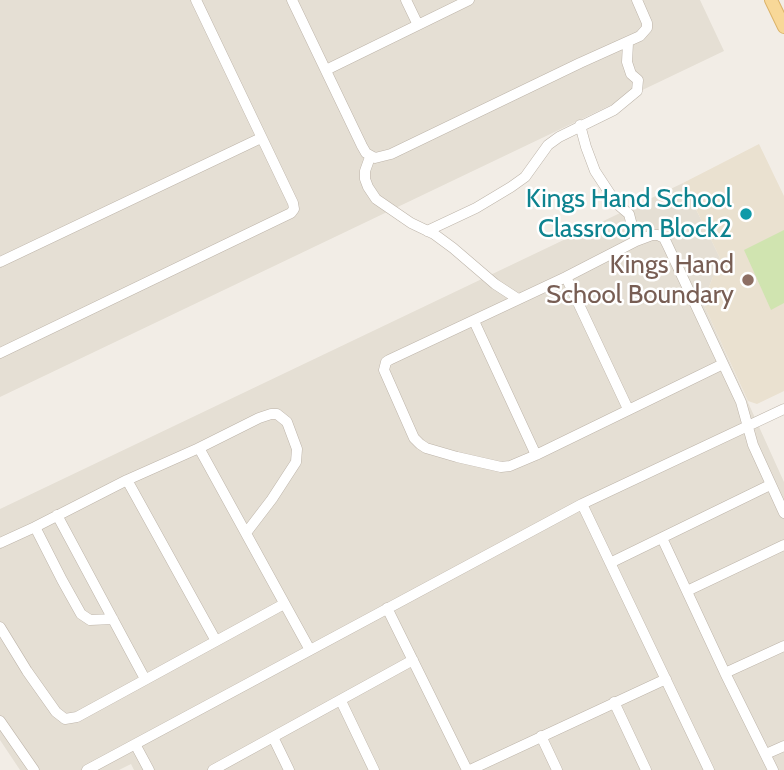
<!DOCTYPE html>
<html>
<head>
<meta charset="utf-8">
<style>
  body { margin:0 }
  canvas { display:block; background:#f2ede6 }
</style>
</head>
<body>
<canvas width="784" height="770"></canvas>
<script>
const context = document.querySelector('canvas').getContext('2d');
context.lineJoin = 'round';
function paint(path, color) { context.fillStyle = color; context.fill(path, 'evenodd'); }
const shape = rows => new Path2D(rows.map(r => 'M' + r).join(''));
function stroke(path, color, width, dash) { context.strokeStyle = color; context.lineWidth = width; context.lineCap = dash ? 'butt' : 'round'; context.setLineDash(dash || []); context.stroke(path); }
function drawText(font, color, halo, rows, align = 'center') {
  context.font = font + ' Cabin,sans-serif'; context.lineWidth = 5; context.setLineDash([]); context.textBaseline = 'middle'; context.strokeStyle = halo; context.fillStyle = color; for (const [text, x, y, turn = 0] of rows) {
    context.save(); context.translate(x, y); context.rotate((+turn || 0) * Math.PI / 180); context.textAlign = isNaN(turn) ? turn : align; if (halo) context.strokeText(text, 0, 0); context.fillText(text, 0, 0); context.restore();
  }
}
paint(shape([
  [0,0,700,0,724,51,0,397],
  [683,183,720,258,703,303,784,482,784,770,134,770,131,764,119,770,20,770,0,740,0,509]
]), '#e5dfd4');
paint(shape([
  [759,144,784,196,784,391,757,404,748,401,703,303,720,258,683,183]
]), '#eae1d0');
paint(shape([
  [784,230,784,303,771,310,744,250]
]), '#d0e4b0');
const minor = shape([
  [292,0,362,146,366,153,375,158,391,154,580,63,640,36,647,28,647,23,637,0],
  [406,0,418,25],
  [326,70,469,0],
  [580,125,586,147,595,171,616,203,629,214,636,241],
  [370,157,365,171,365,179,368,187,376,199,411,223,434,234,453,248,495,284,518,299],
  [427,231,476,208,511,187,525,177,548,145,559,137,614,110,637,91,638,80,631,74,627,62,628,43],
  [0,262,261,138],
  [566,277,628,409],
  [474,321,536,455],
  [0,353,291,213,294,209,293,203,196,0],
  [723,364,536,455,510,466,501,467,457,457,426,448,420,444,414,438,384,370,386,362,389,360,566,277,636,241,652,235,658,235,664,238,667,244,741,402,753,445,784,513],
  [199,448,310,650],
  [127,480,216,641],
  [582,504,709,770],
  [57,515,145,679],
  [35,527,62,580,81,614,90,620,113,619],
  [662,538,725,673,773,770],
  [0,543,35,527,127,480,199,448,259,418,271,414,277,414,287,422,297,449,296,462,272,499,246,533],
  [610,563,770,485],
  [687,591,784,545],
  [387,608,467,770],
  [0,627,27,671,56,712,65,719,77,717,284,604],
  [725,673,784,646],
  [341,701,374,770],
  [614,702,646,770],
  [0,721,34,770],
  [541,736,557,770],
  [273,737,289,770],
  [135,744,149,770],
  [766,754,784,746],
  [87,770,582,504,784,409],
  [213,770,413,660],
  [470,770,666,679]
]);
const major = shape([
  [771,0,784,27]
]);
stroke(minor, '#bdb4a9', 11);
stroke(major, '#dcb369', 14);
stroke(minor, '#fff', 10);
stroke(major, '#f8d898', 12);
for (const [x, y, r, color] of [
  [746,214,7,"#0f9aa8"],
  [748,280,7,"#8d6e63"]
]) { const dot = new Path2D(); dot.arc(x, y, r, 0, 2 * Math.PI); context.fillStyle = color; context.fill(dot); stroke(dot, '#fff', 2.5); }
drawText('26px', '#0d838f', '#fff', [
  ["Kings Hand School",732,199],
  ["Classroom Block2",732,229]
], 'right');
drawText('26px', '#785e54', '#fff', [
  ["Kings Hand",734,265],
  ["School Boundary",734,295]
], 'right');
</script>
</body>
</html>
